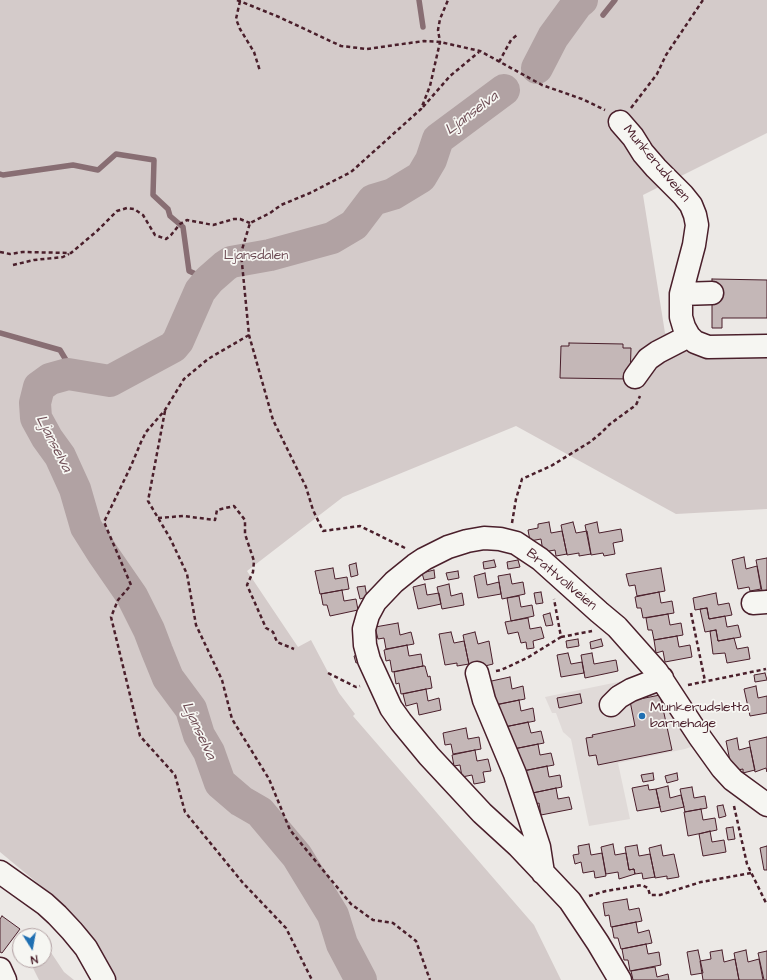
<!DOCTYPE html>
<html>
<head>
<meta charset="utf-8">
<style>
  body { margin:0 }
  #map { position:relative; width:767px; height:980px; overflow:hidden; background:#ece9e6; font-family:"Architects Daughter",sans-serif }
  canvas { display:block }
  .north { position:absolute; left:12px; top:928px; width:40px; height:40px; box-sizing:border-box; background:#f6f6f2; border:1px solid #b1a0a2; border-radius:50%; rotate:169deg; font-size:11px; font-weight:700; line-height:16px; text-align:center; color:#4a1f2b }
  .north::after { content:''; display:block; margin:auto; width:14px; height:18px; background:#1f6fb2; clip-path:polygon(50% 0,100% 100%,50% 72%,0 100%) }
</style>
</head>
<body>
<div id="map">
<canvas width="767" height="980"></canvas>
<div class="north">N</div>
</div>
<script>
const context = document.querySelector('canvas').getContext('2d');
context.lineJoin = 'round';
function paint(path, color) { context.fillStyle = color; context.fill(path, 'evenodd'); }
const shape = rows => new Path2D(rows.map(r => 'M' + r).join(''));
function stroke(path, color, width, dash) { context.strokeStyle = color; context.lineWidth = width; context.lineCap = dash ? 'butt' : 'round'; context.setLineDash(dash || []); context.stroke(path); }
function drawText(font, color, halo, rows, align = 'center') {
  context.font = font + ' "Architects Daughter",sans-serif'; context.lineWidth = 3.5; context.setLineDash([]); context.textBaseline = 'middle'; context.strokeStyle = halo; context.fillStyle = color; for (const [text, x, y, turn = 0] of rows) {
    context.save(); context.translate(x, y); context.rotate((+turn || 0) * Math.PI / 180); context.textAlign = isNaN(turn) ? turn : align; if (halo) context.strokeText(text, 0, 0); context.fillText(text, 0, 0); context.restore();
  }
}
paint(shape([
  [628,680,656,687,699,744,685,749,618,763,630,819,589,826,571,739,563,732,556,713,552,713,545,697]
]), '#e0dad8');
paint(shape([
  [0,0,767,0,767,133,643,195,665,333,767,347,767,509,676,514,516,426,343,497,247,571,298,647,311,640,339,693,355,714,353,716,534,925,561,980,115,980,83,924,52,895,0,852],
  [44,942,64,972,74,980,39,980,29,960,44,960]
]), '#d4cbca');
stroke(shape([
  [419,0,423,27],
  [603,15,615,0],
  [0,174,3,175,73,165,98,170,116,154,154,160,153,195,168,209,170,216,183,227,189,271,209,280],
  [0,333,60,350,75,375]
]), '#886e73', 5.5);
stroke(shape([
  [537,68,553,37,577,4,582,0],
  [361,980,342,944,333,915,297,856,260,812,241,801,220,783,209,752,199,735,191,709,168,678,157,651,149,630,132,596,103,554,86,527,75,489,60,456,47,438,36,418,35,403,39,387,50,379,68,374,110,381,173,347,178,341,200,291,209,280,225,266,231,262,270,255,332,238,354,225,373,200,393,194,421,177,431,160,438,139,504,90]
]), '#b1a2a3', 32);
const building = shape([
  [712,279,767,280,767,318,722,318,722,328,712,328,712,279],
  [569,343,623,344,623,348,631,348,630,379,560,378,561,346,569,346,569,343],
  [549,522,551,533,562,531,567,554,556,556,555,550,543,552,541,539,530,541,528,530,538,528,538,524,549,522],
  [573,522,576,533,587,531,591,554,579,556,579,553,567,555,561,525,573,522],
  [597,522,599,533,621,529,623,541,613,543,615,554,604,556,603,553,591,555,585,525,597,522],
  [744,557,746,569,757,566,761,589,750,591,749,587,738,589,732,560,744,557],
  [767,558,767,590,762,591,756,560,767,558],
  [494,560,496,567,484,569,483,562,494,560],
  [518,560,520,567,508,569,507,562,518,560],
  [356,563,358,575,351,577,349,565,356,563],
  [333,568,335,579,347,577,349,589,320,594,315,571,333,568],
  [661,568,665,591,637,596,635,585,629,586,626,574,661,568],
  [434,570,435,578,424,580,422,573,434,570],
  [458,571,459,578,448,580,446,573,458,571],
  [485,573,487,585,499,582,501,594,478,598,474,576,485,573],
  [510,574,512,584,523,582,525,594,502,599,498,576,510,574],
  [425,584,427,595,439,593,441,604,418,609,413,587,425,584],
  [449,584,451,596,462,593,464,605,442,609,437,587,449,584],
  [365,586,367,597,360,599,357,587,365,586],
  [342,590,344,601,356,599,358,610,330,616,327,605,323,605,321,594,342,590],
  [541,592,543,603,536,604,534,593,541,592],
  [659,592,661,603,672,601,674,613,643,618,641,608,637,608,635,597,659,592],
  [716,593,718,605,729,603,732,615,709,619,707,608,695,610,693,598,716,593],
  [519,596,521,607,532,605,534,616,511,621,507,598,519,596],
  [707,608,709,619,725,616,727,627,738,625,741,637,718,641,716,630,705,632,700,609,707,608],
  [550,613,553,625,546,626,543,615,550,613],
  [668,614,670,625,681,623,683,635,654,640,652,630,648,630,646,618,668,614],
  [528,618,530,629,541,627,544,638,533,641,534,648,527,649,526,642,521,643,518,632,508,634,505,622,528,618],
  [398,623,400,635,411,632,414,644,386,649,384,638,378,639,375,627,398,623],
  [716,630,718,641,734,638,737,649,748,647,750,659,727,663,725,653,713,654,710,631,716,630],
  [451,632,454,643,464,641,469,664,457,666,457,663,445,665,439,634,451,632],
  [475,632,478,644,489,641,493,664,481,667,480,663,469,665,463,635,475,632],
  [677,636,679,647,690,645,692,657,665,662,663,651,656,653,654,640,677,636],
  [578,639,579,646,567,648,566,641,578,639],
  [601,639,603,646,591,649,590,642,601,639],
  [407,645,409,656,421,654,423,666,392,672,390,660,386,661,384,650,407,645],
  [568,653,571,664,582,662,584,673,561,677,557,655,568,653],
  [592,653,594,664,616,660,618,671,585,678,581,655,592,653],
  [362,654,364,661,356,663,354,656,362,654],
  [423,666,425,666,428,677,430,676,432,688,401,694,399,683,396,684,394,672,423,666],
  [765,673,767,680,755,682,754,675,765,673],
  [510,677,512,689,523,686,525,699,494,705,487,682,510,677],
  [756,686,758,698,767,696,767,713,750,716,744,689,756,686],
  [426,689,428,701,439,698,441,710,419,715,417,703,406,706,403,694,426,689],
  [580,694,582,703,559,708,557,698,580,694],
  [660,695,672,750,598,765,596,755,589,756,586,738,593,737,592,735,635,726,630,701,660,695],
  [519,700,521,711,533,708,535,721,504,727,496,705,519,700],
  [528,722,531,733,541,731,544,743,513,749,505,727,528,722],
  [466,728,468,739,479,737,481,749,453,754,451,744,445,745,443,733,466,728],
  [767,737,767,772,766,768,755,772,749,741,767,737],
  [737,738,739,750,750,747,755,770,743,773,743,769,732,771,726,741,737,738],
  [538,744,540,755,551,753,554,765,522,771,514,749,538,744],
  [475,750,477,761,488,759,491,771,483,772,485,782,474,784,472,775,462,777,460,765,454,766,452,755,475,750],
  [547,766,549,777,560,775,562,787,532,793,530,782,526,782,524,771,547,766],
  [653,773,654,780,643,782,641,775,653,773],
  [677,773,678,780,667,783,665,776,677,773],
  [648,785,649,790,656,789,660,807,637,811,632,788,648,785],
  [668,786,670,798,681,795,684,807,661,812,656,789,668,786],
  [692,787,694,798,705,796,707,808,685,812,680,789,692,787],
  [556,788,558,799,569,797,572,809,541,815,539,803,536,804,533,793,556,788],
  [723,805,726,816,719,818,717,806,723,805],
  [701,809,703,820,715,818,717,830,688,836,684,812,701,809],
  [733,827,735,839,728,840,726,828,733,827],
  [710,831,712,842,724,840,726,852,703,856,699,834,710,831],
  [589,844,591,855,602,853,606,876,595,878,594,871,583,873,581,862,575,864,573,855,579,854,578,846,589,844],
  [613,844,615,855,626,853,629,870,634,869,635,874,619,879,618,872,606,874,601,847,613,844],
  [637,845,639,856,650,854,655,877,643,879,642,873,635,874,634,869,629,870,625,847,637,845],
  [661,845,663,856,674,854,679,877,667,879,667,876,655,878,649,848,661,845],
  [767,846,767,870,764,870,760,848,767,846],
  [627,899,629,910,639,908,642,921,611,927,609,915,605,916,603,903,627,899],
  [2,916,20,929,2,953,0,952,0,919,2,916],
  [636,922,638,933,649,930,652,943,621,949,618,938,614,938,612,927,636,922],
  [646,944,648,954,659,952,661,965,630,971,628,960,624,960,622,949,646,944],
  [698,950,703,973,691,975,687,952,698,950],
  [722,950,724,962,735,959,739,980,703,980,700,961,711,959,710,952,722,950],
  [746,950,748,962,759,959,763,980,739,980,734,953,746,950],
  [767,951,767,980,764,980,758,953,767,951],
  [655,967,657,977,668,974,669,980,633,980,631,971,655,967]
]);
paint(building, '#c4b7b7');
stroke(building, '#4a1f2b', 1);
const minor = shape([
  [620,122,633,137,643,153,656,168,683,195,691,205,695,215,697,225,694,245,681,294,681,317,684,327,689,336,695,342,708,347,767,346],
  [681,294,712,293],
  [635,377,648,359,658,352,689,336],
  [753,603,767,602],
  [477,673,484,700,515,774,522,795,539,847,543,873],
  [611,705,619,697,631,690,662,678],
  [0,872,45,904,57,915,72,931,86,948,104,980],
  [0,969,5,980],
  [620,980,598,943,570,901,518,846,482,813,429,756,401,722,391,708,369,660,365,645,364,629,368,615,375,602,394,582,415,565,424,559,448,547,467,541,484,538,500,539,516,543,540,559,599,612,617,627,657,672,699,736,722,768,733,780,767,805]
]);
stroke(minor, '#4a1f2b', 25);
stroke(shape([
  [237,0,279,17,341,46,367,49,424,41,440,42,480,51,542,85,582,99,605,110],
  [240,1,236,19,240,29,254,52,260,71],
  [499,62,511,40,518,34],
  [423,107,450,76,479,52],
  [631,108,657,74,666,55,703,0],
  [0,252,10,254,23,252,71,253,97,231,117,211,127,208,134,209,143,215,155,235,166,239,171,235,180,224,187,220,213,225,234,219,240,219,250,223],
  [13,265,34,260,63,257,69,254],
  [249,335,208,359,184,379,165,410,146,432,141,442,131,466,104,522,131,585,118,600,111,617,140,736,175,775,185,812,243,883,286,928,312,980],
  [165,411,148,501,170,538,187,574,196,625,222,680,232,719,269,779,290,830,351,904,373,920,393,923,416,941,430,980],
  [158,518,183,516,215,520,217,510,234,506,245,520,245,534,254,561,253,572,247,585,266,628,273,632,277,642,294,649],
  [512,523,516,499,522,479,551,466,590,442,601,433,610,424,636,405,640,396],
  [405,548,360,526,323,531,313,510,306,487,273,420,249,335,241,253,250,223,270,213,281,205,310,193,351,172,421,109,430,86,440,42,438,30,440,19,448,0],
  [691,613,705,681],
  [561,637,592,631],
  [496,671,501,670,527,658,561,637,554,599],
  [328,673,356,687,360,686],
  [688,685,766,669],
  [734,806,747,864,767,905],
  [589,896,606,891,642,885,648,888,650,895,660,895,701,882,751,873]
]), '#4a1f2b', 2.5, [4, 3]);
stroke(minor, '#f6f6f2', 22);
for (const [x, y, r, color] of [
  [642,716,4,"#1f6fb2"]
]) { const dot = new Path2D(); dot.arc(x, y, r, 0, 2 * Math.PI); context.fillStyle = color; context.fill(dot); stroke(dot, '#f6f6f2', 1.5); }
drawText('14px', '#4a1f2b', '#f6f6f2', [
  ["Munkerudveien",656,164,50],
  ["Brattvollveien",561,580,40]
]);
drawText('14px', '#6c4a53', '#f6f6f2', [
  ["Ljansdalen",256,256]
]);
drawText('14px', '#4a1f2b', '#f6f6f2', [
  ["Munkerudsletta",650,708],
  ["barnehage",650,724]
], 'left');
drawText('italic 15px', '#6e4d55', '#f6f6f2', [
  ["Ljanselva",472,114,-37],
  ["Ljanselva",53,444,63],
  ["Ljanselva",198,731,65]
]);
</script>
</body>
</html>
